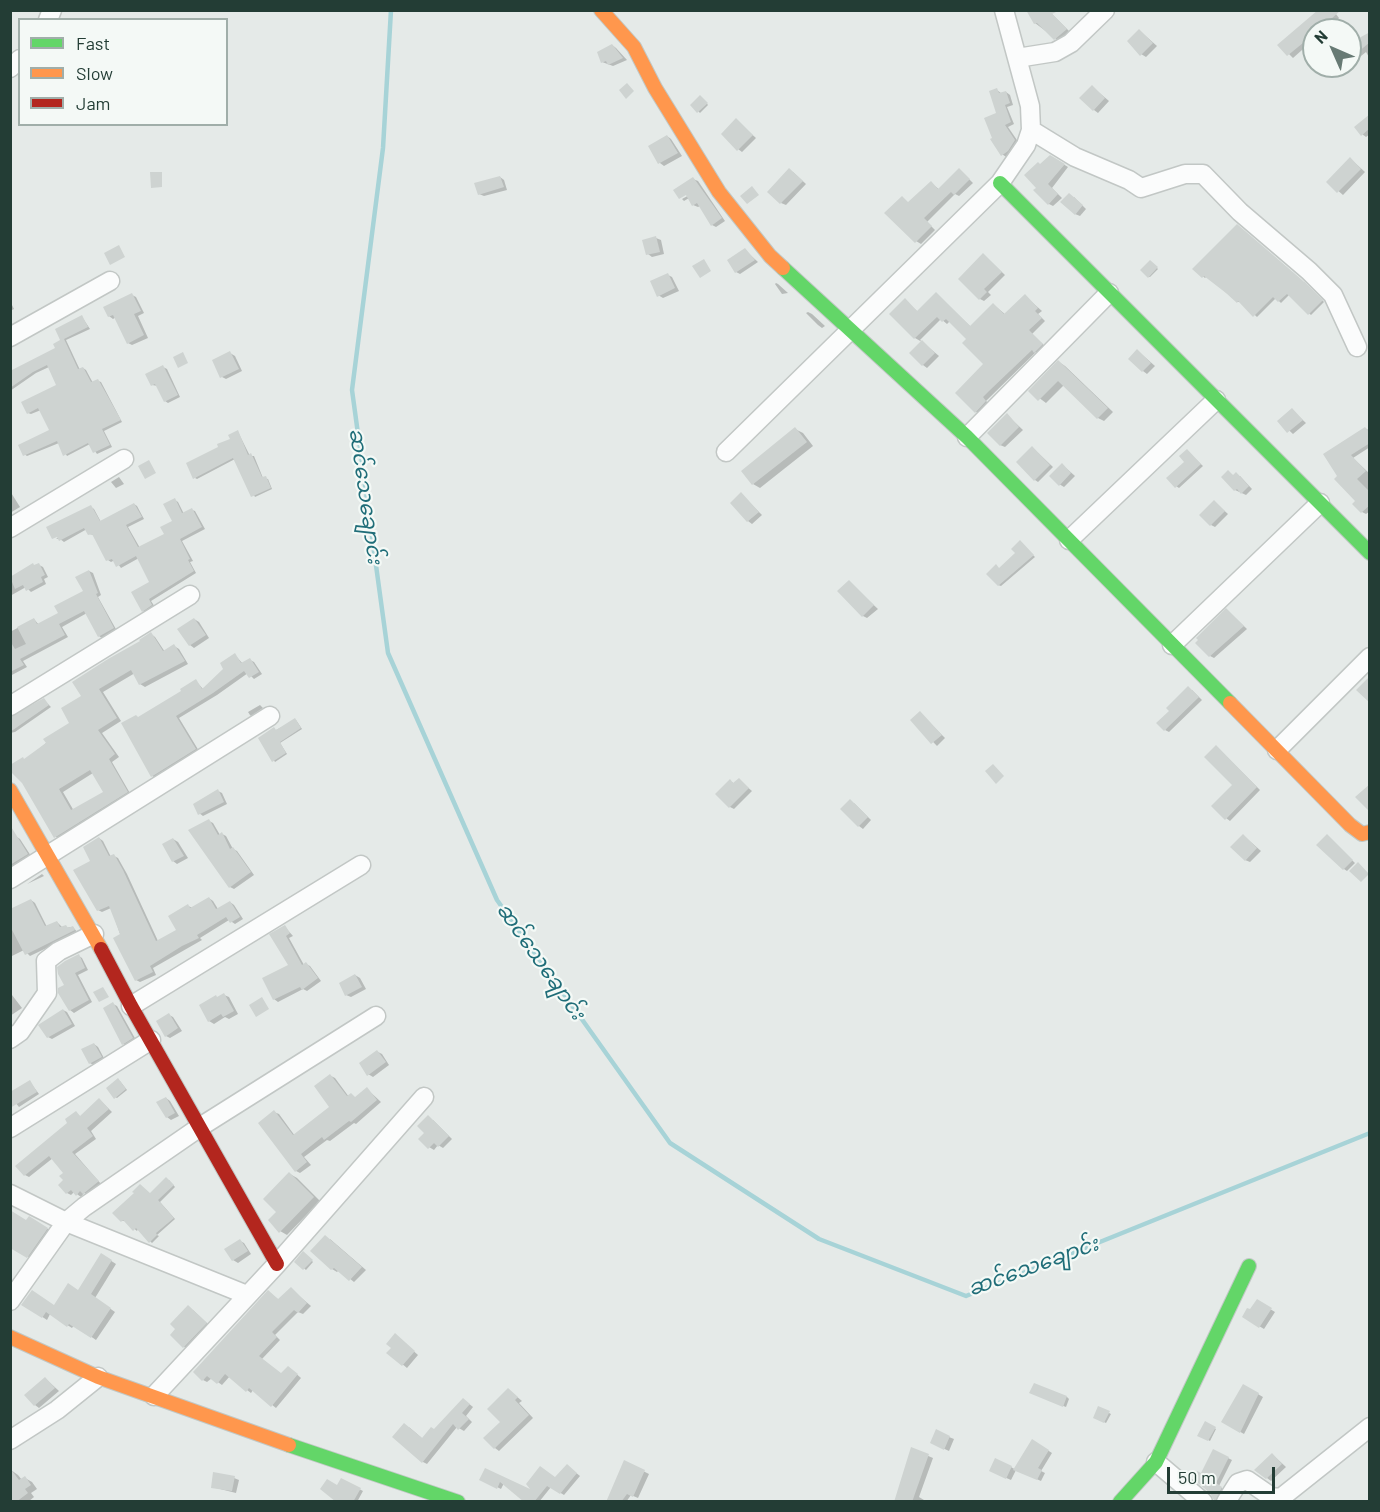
<!DOCTYPE html>
<html>
<head>
<meta charset="utf-8">
<style>
  body { margin:0 }
  #map { position:relative; width:1380px; height:1512px; overflow:hidden; background:#e5eae8; font-family:Barlow,sans-serif }
  canvas { display:block }
  .frame { position:absolute; inset:0; border:12px solid #233d35; pointer-events:none }
  .legend { position:absolute; left:18px; top:18px; width:210px; height:108px; box-sizing:border-box; background:#f4f9f6; border:2px solid #a0aea9; margin:0; padding:8px 10px; list-style:none; font-size:18px; color:#233d35 }
  .legend li { display:flex; align-items:center; gap:12px; height:30px }
  .legend b { width:30px; border:2px solid #a0aea9 }
  .north { position:absolute; left:1302px; top:18px; width:60px; height:60px; box-sizing:border-box; background:#f4f9f6; border:2px solid #a0aea9; border-radius:50%; rotate:315deg; font-size:16px; font-weight:700; line-height:24px; text-align:center; color:#233d35 }
  .north::after { content:''; display:block; margin:auto; width:21px; height:27px; background:#677a74; clip-path:polygon(50% 0,100% 100%,50% 72%,0 100%) }
  .scale { position:absolute; left:1167px; top:1467px; width:108px; height:27px; box-sizing:border-box; border:3px solid #233d35; border-top:0; padding-left:8px; font-size:18px; line-height:21px; white-space:nowrap; color:#233d35; -webkit-text-stroke:4px #f4f9f6; paint-order:stroke }
</style>
</head>
<body>
<div id="map">
<canvas width="1380" height="1512"></canvas>
<div class="frame"></div>
<ul class="legend">
<li><b style="height:8px;background:#63d668"></b>Fast</li>
<li><b style="height:8px;background:#ff974d"></b>Slow</li>
<li><b style="height:8px;background:#b3261e"></b>Jam</li>
</ul>
<div class="north">N</div>
<div class="scale">50 m</div>
</div>
<script>
const context = document.querySelector('canvas').getContext('2d');
context.lineJoin = 'round';
function paint(path, color) { context.fillStyle = color; context.fill(path, 'evenodd'); }
const shape = rows => new Path2D(rows.map(r => 'M' + r).join(''));
function stroke(path, color, width, dash) { context.strokeStyle = color; context.lineWidth = width; context.lineCap = dash ? 'butt' : 'round'; context.setLineDash(dash || []); context.stroke(path); }
function drawText(font, color, halo, rows, align = 'center') {
  context.font = font + ' Barlow,"Noto Sans Myanmar",sans-serif'; context.lineWidth = 4.5; context.setLineDash([]); context.textBaseline = 'middle'; context.strokeStyle = halo; context.fillStyle = color; for (const [text, x, y, turn = 0] of rows) {
    context.save(); context.translate(x, y); context.rotate((+turn || 0) * Math.PI / 180); context.textAlign = isNaN(turn) ? turn : align; if (halo) context.strokeText(text, 0, 0); context.fillText(text, 0, 0); context.restore();
  }
}
paint(shape([
  [1048,10,1070,32,1059,41,1035,23],
  [1333,10,1339,18,1328,28,1329,30,1314,30,1314,45,1311,42,1293,58,1280,45],
  [1140,31,1157,46,1146,57,1141,54],
  [1370,34,1370,59,1366,52,1350,65,1350,45],
  [612,45,616,48,627,60,613,66,602,62],
  [1333,66,1349,66,1341,73],
  [997,90,1002,94,1006,92,1010,95,1013,105,1007,107,1014,124,1008,127,1019,143,1012,153,1006,157,1002,154],
  [1096,90,1109,101,1098,113,1094,110],
  [702,98,708,105,700,113,692,105],
  [1370,116,1370,134,1366,137,1362,134],
  [736,120,756,138,742,152,738,149],
  [667,136,671,139,682,156,664,166,660,163,650,146],
  [1050,156,1068,167,1052,188,1062,198,1053,206,1049,204,1038,188,1041,165],
  [1354,162,1365,172,1343,195,1328,182],
  [793,172,806,184,786,205,781,203],
  [963,173,973,183,959,196,955,194,927,222,935,230,921,244,916,241,909,203,931,183,940,190],
  [500,177,504,180,507,190,484,196,479,194],
  [693,179,698,181,725,221,716,227,712,225,700,206,698,207,693,205,689,198,684,201,682,199,693,193,691,190],
  [1074,197,1086,209,1080,216,1075,214],
  [656,238,661,240,664,254,652,257,648,254],
  [745,250,758,262,740,274,736,272],
  [984,255,1005,275,988,292,991,295,984,301,980,299],
  [1151,262,1158,269,1150,277,1149,277],
  [1195,269,1304,282,1324,302,1311,315,1289,295,1281,303,1276,298,1257,317,1241,302,1237,302,1207,276,1205,278],
  [668,275,672,277,679,291,663,298,658,295],
  [776,283,778,284,788,293,782,294,775,284],
  [937,294,971,327,994,305,1006,315,1025,296,1042,311,1038,314,1045,321,1032,334,1046,347,1040,354,1036,352,986,401,990,404,980,414,976,412,985,364,968,339,950,321,947,324,941,319,920,340,939,356,927,368,923,365,922,342,915,338,891,314,905,300,918,312],
  [132,295,136,297,144,313,138,316,148,338,132,345,128,343,116,317,113,319,109,316],
  [10,301,14,309,10,311],
  [808,312,812,314,825,326,822,328,818,325,806,313],
  [82,317,90,329,66,340,80,370,83,368,86,370,93,383,98,381,101,382,122,422,104,431,112,447,97,454,90,444,67,456,59,443,27,456,24,454,51,431,41,410,31,414,28,413,58,386,49,367,36,373,10,391,10,373,57,349,62,341,57,329],
  [1138,351,1155,366,1147,374,1143,371],
  [230,353,235,356,242,371,226,379,222,377],
  [1059,362,1065,366,1113,412,1104,421,1098,418,1064,385,1046,403,1030,391],
  [163,367,167,369,180,397,168,403,165,401,158,386,152,385],
  [1292,410,1306,423,1293,434,1279,421],
  [1007,415,1023,430,1005,447,1000,445],
  [1365,428,1370,431,1370,447,1353,458,1370,474,1370,511,1366,514,1362,512,1357,501,1336,479],
  [795,429,803,433,813,446,760,488,753,484],
  [238,432,250,456,254,456,263,478,268,479,272,489,255,497,235,459,197,479,195,478,220,447,232,440],
  [1033,448,1053,467,1038,482,1035,480],
  [1187,451,1203,466,1179,488,1176,486,1186,463],
  [1066,468,1075,476,1064,487,1059,484],
  [1228,472,1234,476,1240,476,1252,489,1246,495,1235,490],
  [119,477,124,484,116,488,111,482],
  [10,491,20,507,10,513],
  [741,494,762,515,752,524,748,521],
  [175,500,178,502,184,514,192,510,195,511,205,529,182,541,193,561,190,562,196,573,151,601,155,607,146,612,143,611,151,582,139,558,121,568,115,560,111,562,108,560,94,535,89,534,87,529,64,542,60,539,56,539,64,534,91,507,94,509,101,522,134,504,137,506,144,519,128,527,140,548,166,535,174,521],
  [1218,505,1228,514,1215,527,1211,525],
  [1022,544,1035,557,1001,586,998,585,999,568,1000,569,1017,553],
  [39,565,43,567,48,577,44,579,46,584,31,592,26,587,10,596,10,577],
  [89,571,93,573,101,595,98,597,117,631,103,639,99,636,87,613,62,627,68,637,23,661,27,667,10,676,10,632,34,619,39,625,60,614,85,591],
  [849,582,878,609,867,618,863,616],
  [1227,610,1247,629,1214,658,1210,656],
  [194,619,199,622,209,638,194,648,190,645],
  [151,634,155,637,165,652,174,646,179,649,188,664,145,687,140,684,135,673,103,692,121,721,102,733,119,757,112,762,131,795,60,839,56,837,25,760,71,723,83,696],
  [93,773,105,792,74,811,63,792],
  [235,655,243,664,250,660,254,662,262,674,254,679,248,673,217,695,179,718,199,751,156,778,152,776,139,718,183,692,196,681,203,689,225,669],
  [1192,690,1202,700,1169,732,1165,730],
  [44,700,51,707,15,732,10,733,10,718],
  [260,705,263,708,251,716,250,715,248,712],
  [920,713,945,738,937,746,912,720],
  [296,720,302,729,280,743,287,754,275,762,260,738],
  [1217,747,1260,790,1230,821,1226,818,1234,785],
  [739,780,752,791,734,809,730,807,730,781,735,784],
  [218,791,222,793,227,804,203,816,199,813],
  [854,803,871,820,863,829,859,826],
  [209,821,213,823,220,835,222,834,226,836,233,849,237,851,254,875,234,889,230,887],
  [1244,836,1261,851,1250,862,1245,860],
  [1327,836,1355,863,1347,871,1344,869],
  [17,837,20,839,31,856,12,868,10,867,10,841],
  [99,838,103,841,111,857,114,856,118,858,127,874,158,941,178,930,188,906,193,908,209,898,213,901,218,909,230,902,234,905,243,919,235,924,229,920,200,938,202,940,153,968,156,975,140,982,136,980,111,908,102,912,98,910,92,862],
  [173,839,178,842,188,858,177,864,173,861],
  [42,874,44,876,27,884],
  [31,900,35,903,47,927,57,922,63,928,73,927,78,933,30,956,24,950,10,957,10,931,14,929],
  [285,927,293,936,289,938,304,965,306,964,310,966,321,981,307,991,303,989,278,1002,274,999,290,966,271,935],
  [79,956,82,958,88,970,78,975,92,1002,74,1013,70,1010,66,986],
  [355,975,360,978,366,989,351,997,346,995],
  [12,995,22,1008,10,1016,10,996],
  [224,995,229,997,238,1014,229,1019,225,1017,214,1024,209,1021,218,998],
  [113,1004,117,1006,136,1040,127,1046,123,1044],
  [63,1010,67,1012,75,1026,52,1039,48,1037],
  [169,1015,173,1017,182,1031,170,1038,166,1036],
  [94,1044,98,1047,105,1060,95,1066,90,1063],
  [378,1052,382,1054,389,1065,373,1077,368,1074],
  [331,1076,335,1078,349,1097,356,1098,367,1089,381,1102,356,1124,354,1123,330,1141,327,1140,304,1157,311,1165,300,1173,296,1171,274,1112,279,1114,295,1136,331,1108],
  [120,1081,127,1090,117,1098,115,1097],
  [30,1082,39,1094,19,1107,10,1096],
  [166,1098,170,1101,179,1116,171,1120,167,1117],
  [100,1100,112,1112,91,1131,96,1139,75,1154,101,1184,88,1195,84,1193,81,1197,74,1192,71,1195,67,1193,65,1173,53,1158,29,1177,25,1175,18,1166,69,1124,76,1113,81,1117],
  [433,1120,452,1139,443,1148,438,1145,434,1150,429,1147,426,1133],
  [290,1174,297,1178,320,1201,287,1235,280,1231],
  [169,1180,175,1187,160,1202,175,1219,157,1235,159,1236,152,1243,138,1229,137,1231,125,1221,122,1221,136,1193,151,1194],
  [29,1218,53,1232,34,1260,10,1246],
  [330,1239,366,1270,354,1282,339,1270,337,1272,332,1269],
  [240,1241,244,1243,251,1254,238,1263,233,1260],
  [305,1254,313,1262,306,1270,296,1261],
  [102,1255,116,1264,95,1298,115,1312,96,1340,74,1325,72,1328,50,1314,47,1320,23,1304,55,1306,79,1291],
  [291,1289,311,1306,303,1314,298,1312,275,1335,280,1340,262,1359,282,1375,292,1370,301,1378,276,1408,253,1390,251,1393,247,1390,230,1376,222,1385,212,1378,207,1382,203,1380,269,1292,279,1300],
  [1257,1301,1275,1312,1264,1329,1244,1317,1251,1311],
  [193,1310,210,1326,188,1349,184,1347],
  [399,1338,418,1355,407,1368,389,1353],
  [46,1379,59,1391,39,1408,35,1405],
  [1244,1386,1263,1397,1244,1434,1223,1422],
  [509,1390,522,1401,519,1403,533,1418,499,1451,495,1448],
  [1034,1394,1067,1397,1069,1399,1066,1407],
  [468,1403,473,1407,466,1416,472,1422,464,1431,457,1427,427,1464,423,1462,409,1427,423,1439],
  [1099,1408,1111,1414,1106,1423,1094,1417],
  [1206,1423,1216,1429,1210,1441,1199,1435],
  [949,1437,954,1439,949,1451,936,1445],
  [1033,1441,1052,1453,1041,1471,1045,1473,1041,1481,1016,1470,1011,1480,995,1473,1011,1467,1016,1470],
  [912,1449,933,1458,919,1497,924,1500,898,1502],
  [1214,1451,1232,1460,1219,1486,1224,1490,1218,1500,1202,1475],
  [1272,1454,1286,1467,1271,1481,1267,1478],
  [625,1462,649,1474,638,1498,631,1495,626,1502,607,1502],
  [570,1468,580,1476,564,1495,551,1487,539,1502,526,1502,504,1483,501,1489,481,1479,486,1470,536,1493],
  [11,1470,18,1475,22,1480,25,1478,32,1482,37,1489,31,1493,34,1497,28,1502,10,1502],
  [234,1478,239,1480,236,1493,212,1487],
  [342,1480,363,1491,357,1502,337,1502,338,1487]
]), '#0003');
stroke(shape([
  [391,10,383,148,352,390,388,653,497,900,670,1143,819,1239,966,1296,1370,1133]
]), '#a7d3d7', 4.5);
paint(shape([
  [1026,10,1060,10,1052,14,1067,29,1054,40,1037,23,1034,24],
  [1318,10,1341,10,1319,30,1314,30,1314,34,1287,56,1277,45],
  [1139,29,1153,43,1140,56,1127,41],
  [1370,32,1370,42,1350,59,1350,43],
  [612,44,623,58,608,65,606,61,601,63,597,52],
  [627,83,634,91,626,99,619,90],
  [1092,85,1105,98,1093,111,1079,98],
  [997,88,999,93,1006,91,1010,103,1005,105,1011,122,1005,125,1015,140,1008,151,1001,156,990,139,992,138,984,118,996,113,989,91],
  [700,95,708,103,697,113,690,105],
  [1370,114,1370,128,1361,136,1354,127],
  [736,118,753,135,737,151,721,134],
  [667,135,678,153,658,164,648,146],
  [1050,155,1065,164,1048,184,1058,194,1048,205,1033,190,1036,188,1024,175,1038,162,1040,164],
  [1350,157,1361,169,1337,193,1326,182],
  [789,168,803,181,780,204,767,192],
  [959,168,970,179,954,195,951,192,924,218,932,226,915,243,884,213,902,196,908,202,931,181,938,189],
  [150,172,162,172,162,187,151,188],
  [500,176,504,187,478,195,474,183],
  [693,177,722,218,711,226,697,203,692,206,686,195,679,199,673,190],
  [752,186,759,195,747,204,740,196],
  [1069,193,1083,205,1075,215,1060,202],
  [1237,224,1301,279,1323,300,1308,315,1287,294,1278,302,1273,297,1253,317,1238,301,1237,303,1226,293,1204,276,1202,278,1192,269],
  [656,236,660,252,646,255,642,240],
  [119,245,125,257,110,265,104,253],
  [745,248,755,260,735,273,727,260],
  [983,253,1002,272,984,289,987,292,979,300,958,279],
  [704,259,711,271,700,278,692,266],
  [1150,260,1158,267,1148,278,1140,270],
  [668,273,675,288,657,297,650,281],
  [936,292,970,326,993,303,1004,314,1025,294,1038,308,1035,311,1042,318,1029,330,1043,344,1034,353,1032,350,989,391,983,397,986,401,975,413,955,393,983,364,962,343,966,339,946,319,942,322,937,317,914,339,889,314,905,298,917,311],
  [132,293,141,311,134,314,144,335,127,344,113,315,108,317,103,307],
  [82,315,88,327,64,339,78,369,83,367,91,382,98,379,121,420,102,429,110,445,93,453,88,443,63,456,57,441,23,456,18,445,49,430,38,408,27,414,21,402,56,385,47,365,33,372,10,388,10,371,55,348,53,344,60,340,55,329],
  [922,340,935,353,922,366,909,353],
  [1137,349,1151,363,1142,372,1128,359],
  [230,351,239,369,220,378,212,360],
  [183,352,188,363,178,368,173,357],
  [1058,360,1108,408,1097,419,1058,381,1038,401,1028,391],
  [163,365,178,395,164,402,155,384,151,386,145,374],
  [1292,408,1303,420,1287,433,1277,421],
  [1007,413,1019,427,1000,446,987,433],
  [795,427,807,442,752,485,741,471],
  [1365,427,1370,433,1370,443,1351,455,1366,471,1357,479,1370,492,1370,505,1361,513,1352,504,1355,501,1334,479,1337,476,1323,454],
  [238,430,248,455,251,453,262,477,266,476,271,488,251,497,233,458,193,479,186,463,218,447,217,444,230,439,228,435],
  [1032,446,1050,465,1034,481,1016,462],
  [1187,449,1201,464,1175,488,1166,478,1184,462,1179,456],
  [149,460,156,473,145,479,138,466],
  [1062,463,1071,473,1059,486,1049,476],
  [1228,470,1233,475,1236,472,1249,486,1241,494,1237,489,1234,491,1221,477],
  [741,492,759,512,747,522,730,503],
  [175,498,182,513,192,508,202,527,180,539,190,559,188,560,194,571,149,599,152,605,142,612,131,592,149,582,136,556,116,567,112,559,106,561,92,534,88,535,84,528,59,541,57,537,52,539,46,527,91,505,100,521,134,503,142,517,126,525,138,547,164,534,160,527,172,521,163,504],
  [1214,500,1225,511,1210,526,1199,515],
  [1020,540,1034,555,998,586,986,574,996,564,999,568,1015,553,1011,549],
  [33,563,34,565,39,563,45,575,41,577,43,582,26,591,23,585,15,589,10,577],
  [89,570,98,593,96,594,114,628,98,637,84,611,59,624,65,635,20,659,24,665,10,672,10,641,15,649,26,644,17,627,34,618,37,624,58,613,54,606,83,591,75,577],
  [849,580,874,605,862,617,837,591],
  [1226,608,1244,626,1209,657,1195,643,1198,640,1196,638],
  [194,618,206,635,189,646,177,629],
  [151,632,163,651,174,644,185,661,139,685,131,670,99,689,117,718,98,730,115,754,109,759,128,792,54,838,22,783,10,771,10,765,23,757,24,759,46,743,43,739,69,723,61,708,81,696,72,682,108,659,140,641,139,640],
  [90,770,103,792,71,810,59,789],
  [235,653,241,663,250,658,259,672,249,678,244,671,213,693,176,716,196,749,151,777,121,723,136,715,138,717,181,691,180,689,196,679,202,689,223,669,220,663],
  [1370,676,1370,703,1356,690],
  [1188,686,1199,697,1164,731,1156,723,1169,711,1166,708],
  [44,698,49,705,10,732,10,717],
  [920,711,942,735,931,744,910,720],
  [295,718,301,728,280,742,286,753,272,762,258,738,274,727,276,730],
  [1216,745,1257,787,1225,820,1211,806,1232,785,1204,757],
  [993,764,1004,776,996,784,985,771],
  [739,778,749,788,729,808,715,794,730,779,733,783],
  [1370,784,1370,812,1355,797],
  [218,789,224,802,198,815,193,804],
  [850,799,868,817,858,827,840,809],
  [209,819,218,835,222,832,230,849,233,847,251,872,229,888,188,830],
  [10,825,28,854,10,865],
  [1243,834,1257,848,1245,861,1230,847],
  [1327,834,1353,860,1343,870,1316,845],
  [99,837,109,856,114,854,123,870,156,941,176,930,168,916,188,904,190,908,209,897,216,909,230,901,240,917,230,923,226,917,197,935,199,938,182,946,150,966,153,972,135,981,113,938,120,934,109,906,97,911,73,870,90,861,83,847],
  [173,838,184,856,172,862,162,844],
  [1358,862,1369,874,1361,882,1349,871],
  [31,899,45,926,57,921,60,927,66,925,68,928,73,926,75,930,25,955,10,926,10,909],
  [285,925,290,933,286,936,302,965,306,962,318,978,302,990,300,987,273,1000,262,978,288,965,269,934],
  [79,954,85,968,75,973,89,1000,69,1011,58,993,58,988,64,985,58,974,57,967,65,961],
  [355,974,362,987,345,996,339,983],
  [103,987,109,997,99,1002,93,992],
  [224,993,234,1011,223,1017,221,1014,208,1022,199,1005,216,995,217,997],
  [262,997,269,1009,256,1017,249,1005],
  [113,1002,133,1038,122,1045,103,1008],
  [63,1009,72,1024,47,1038,38,1025],
  [169,1013,178,1028,165,1037,156,1021],
  [94,1043,102,1057,89,1064,81,1049],
  [377,1050,386,1062,367,1076,359,1063],
  [330,1074,347,1096,351,1093,355,1097,367,1087,377,1100,351,1122,349,1121,324,1140,322,1137,301,1154,307,1162,295,1172,258,1123,274,1110,293,1135,329,1107,314,1086],
  [118,1078,126,1089,114,1099,106,1088],
  [30,1080,37,1092,10,1108,10,1092],
  [166,1097,175,1113,166,1118,156,1102],
  [99,1098,109,1109,87,1128,93,1136,72,1152,99,1181,83,1194,80,1191,76,1196,71,1190,66,1194,58,1185,63,1180,59,1176,63,1173,49,1156,24,1176,15,1166,67,1123,65,1119,76,1111,80,1116],
  [428,1115,449,1136,438,1147,434,1143,428,1149,418,1139,424,1133,417,1126],
  [289,1172,314,1197,279,1233,268,1220,276,1212,263,1199],
  [166,1177,174,1185,158,1200,174,1218,156,1233,157,1235,149,1243,136,1228,133,1231,123,1220,121,1222,112,1213,134,1193,132,1192,140,1184,150,1193],
  [10,1210,26,1220,29,1216,48,1228,27,1258,10,1248],
  [325,1235,362,1267,349,1281,334,1268,331,1270,310,1251],
  [240,1239,248,1251,232,1261,224,1249],
  [303,1251,313,1260,303,1270,294,1262],
  [101,1253,112,1260,91,1294,111,1308,91,1338,69,1324,67,1327,46,1312,42,1318,21,1305,32,1290,54,1305,68,1283,78,1290],
  [291,1287,307,1303,298,1313,294,1310,272,1332,277,1337,259,1356,281,1373,288,1366,298,1374,271,1407,249,1388,246,1392,225,1374,217,1384,207,1376,202,1381,193,1372,268,1290,278,1299],
  [1257,1299,1272,1308,1259,1328,1242,1317,1247,1308,1250,1309],
  [188,1305,207,1323,183,1348,170,1335,175,1329,170,1324],
  [395,1333,415,1351,402,1366,386,1353,391,1348,386,1344],
  [45,1377,55,1388,34,1406,24,1395],
  [1034,1383,1067,1396,1063,1407,1029,1393],
  [1243,1384,1259,1393,1240,1433,1221,1422],
  [508,1388,518,1397,515,1400,529,1415,494,1449,483,1438,500,1422,487,1409],
  [463,1398,470,1404,462,1413,469,1419,458,1430,453,1424,422,1463,392,1437,404,1423,422,1438,431,1427,434,1429],
  [1098,1406,1110,1411,1104,1423,1093,1418],
  [1205,1421,1216,1427,1208,1441,1197,1436],
  [936,1429,950,1436,944,1450,930,1443],
  [1032,1439,1049,1450,1038,1468,1042,1470,1037,1480,1013,1470],
  [911,1447,929,1454,912,1502,894,1502],
  [1213,1449,1229,1457,1216,1483,1222,1487,1215,1502,1210,1493,1193,1479,1197,1471,1201,1473],
  [1272,1453,1282,1464,1266,1479,1254,1470],
  [995,1458,1012,1466,1006,1479,989,1471],
  [624,1460,645,1470,633,1497,627,1494,621,1502,606,1502],
  [567,1464,577,1473,560,1494,547,1486,534,1502,524,1502,500,1482,497,1489,479,1480,485,1468,530,1489,526,1484,540,1466,555,1477],
  [10,1468,19,1480,25,1476,31,1485,25,1489,28,1493,16,1502,10,1502],
  [213,1472,235,1476,232,1491,211,1488],
  [341,1478,361,1488,353,1502,336,1502,320,1489,327,1479,337,1485]
]), '#ced3d1');
const street = shape([
  [48,20,52,10],
  [1017,58,1055,52,1071,43,1105,10],
  [10,68,20,59],
  [1031,130,1075,157,1129,180,1141,188,1185,174,1203,174,1240,212,1309,271,1333,295,1357,347],
  [10,337,110,281],
  [967,437,1109,293],
  [726,452,1000,183,1026,145,1031,130,1030,106,1004,10],
  [10,528,124,459],
  [1069,540,1216,400],
  [1172,645,1320,503],
  [10,706,190,595],
  [1277,750,1370,657],
  [10,879,270,716],
  [131,1006,361,865],
  [10,1039,20,1032,47,993,46,961,59,951,94,934],
  [10,1128,151,1040],
  [10,1194,66,1222,247,1295],
  [10,1301,66,1222,84,1207,200,1127,376,1016],
  [154,1396,277,1264,424,1097],
  [10,1440,57,1410,98,1377],
  [1156,1462,1203,1502],
  [1226,1502,1238,1483,1247,1480,1273,1498,1282,1497,1370,1427]
]);
const fast = shape([
  [1000,183,1370,553],
  [783,268,967,437,1230,703],
  [289,1445,458,1502],
  [1120,1502,1156,1462,1249,1266]
]);
const slow = shape([
  [601,10,634,47,655,88,719,192,770,256,783,268],
  [1230,703,1350,825,1362,834,1370,832],
  [10,790,101,949],
  [10,1337,98,1377,289,1445]
]);
const jam = shape([
  [101,949,131,1006,277,1264]
]);
stroke(street, '#c2c7c5', 21);
stroke(fast, '#c1c8c5', 16);
stroke(slow, '#c1c8c5', 16);
stroke(jam, '#c1c8c5', 16);
stroke(street, '#fbfcfc', 18);
stroke(fast, '#63d668', 14);
stroke(slow, '#ff974d', 14);
stroke(jam, '#b3261e', 14);
drawText('italic 21px', '#1f6d78', '#f4f9f6', [
  ["ဆင်သေချောင်း",366,496,82],
  ["ဆင်သေချောင်း",541,961,55],
  ["ဆင်သေချောင်း",1033,1266,-20]
]);
</script>
</body>
</html>
